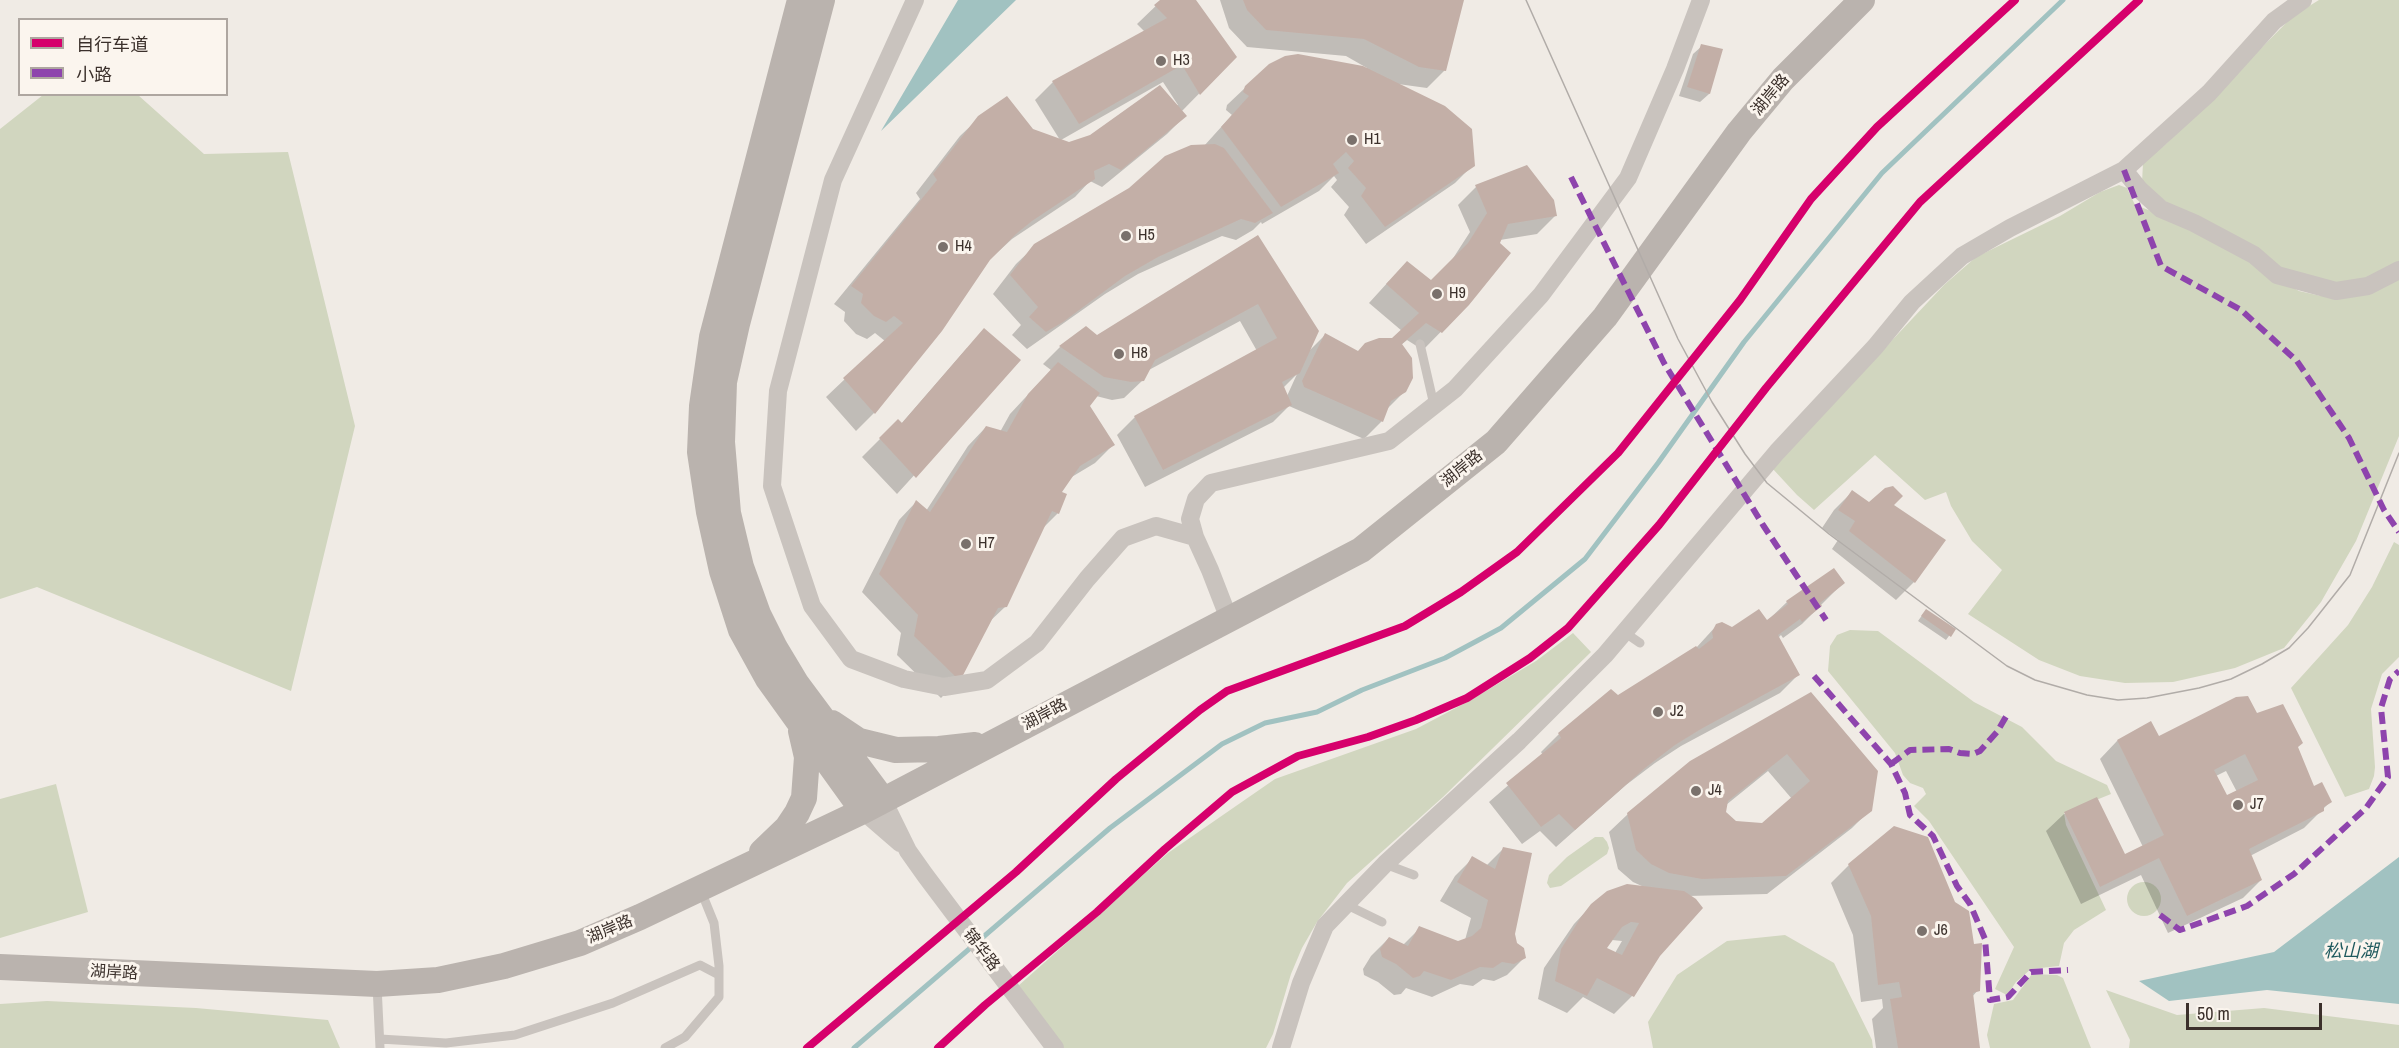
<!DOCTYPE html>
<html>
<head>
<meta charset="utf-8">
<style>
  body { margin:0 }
  #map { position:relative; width:2399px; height:1048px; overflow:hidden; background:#f0ebe5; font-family:"Archivo Narrow","Noto Sans SC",sans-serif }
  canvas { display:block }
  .legend { position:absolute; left:18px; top:18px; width:210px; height:78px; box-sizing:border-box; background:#fbf5ee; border:2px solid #aea6a0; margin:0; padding:8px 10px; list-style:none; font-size:18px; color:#3b302b }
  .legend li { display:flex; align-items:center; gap:12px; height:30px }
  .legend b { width:30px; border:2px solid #aea6a0 }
  .scale { position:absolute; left:2186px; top:1003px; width:136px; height:27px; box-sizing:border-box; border:3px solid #3b302b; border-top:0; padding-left:8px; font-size:18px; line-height:21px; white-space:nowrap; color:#3b302b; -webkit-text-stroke:4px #fbf5ee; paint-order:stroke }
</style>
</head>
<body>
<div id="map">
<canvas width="2399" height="1048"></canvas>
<ul class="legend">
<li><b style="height:8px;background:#d6006c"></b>自行车道</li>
<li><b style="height:8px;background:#8e44ad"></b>小路</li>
</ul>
<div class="scale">50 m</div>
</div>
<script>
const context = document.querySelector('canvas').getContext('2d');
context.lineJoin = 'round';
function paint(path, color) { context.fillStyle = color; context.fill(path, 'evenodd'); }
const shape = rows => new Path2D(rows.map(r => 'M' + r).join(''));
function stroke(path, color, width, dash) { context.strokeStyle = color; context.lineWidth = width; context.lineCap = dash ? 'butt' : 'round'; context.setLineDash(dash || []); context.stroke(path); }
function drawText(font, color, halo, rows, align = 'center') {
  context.font = font + ' "Archivo Narrow","Noto Sans SC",sans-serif'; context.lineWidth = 6; context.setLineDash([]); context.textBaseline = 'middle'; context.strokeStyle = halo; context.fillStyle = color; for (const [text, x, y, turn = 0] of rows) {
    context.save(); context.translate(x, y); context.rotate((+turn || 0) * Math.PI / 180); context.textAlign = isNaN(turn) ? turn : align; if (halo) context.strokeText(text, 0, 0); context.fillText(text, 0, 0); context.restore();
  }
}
paint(shape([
  [2319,0,2399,0,2399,264,2365,282,2331,284,2286,273,2169,204,2142,183,2143,163,2167,143,2293,16],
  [43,95,138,95,204,154,288,152,355,426,291,691,37,587,0,599,0,129],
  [2119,185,2127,188,2135,205,2181,222,2299,291,2321,296,2399,276,2399,436,2356,541,2321,602,2284,648,2235,668,2173,682,2125,683,2080,676,2039,660,1968,614,2002,570,1972,541,1951,506,1946,492,1925,500,1875,455,1814,510,1797,495,1772,468,1944,285,1976,257,2060,216,2100,192],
  [2394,542,2399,545,2399,657,2382,674,2371,709,2375,767,2374,776,2369,789,2345,797,2291,688,2348,625,2372,587],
  [1850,630,1878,631,1974,702,2022,727,2056,761,2107,785,2111,794,2064,813,2066,825,2106,910,2074,930,2064,943,2059,966,2031,969,2016,982,2007,995,1995,989,2014,947,1929,821,1914,806,1926,794,1923,788,1910,783,1903,775,1895,753,1828,671,1830,646,1837,635],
  [1573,633,1591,652,1443,797,1347,883,1317,922,1302,948,1291,974,1273,1034,1266,1048,1064,1048,1018,986,1168,853,1275,779,1416,729,1469,701,1536,661],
  [56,784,88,912,0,938,0,799],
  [1595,837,1603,837,1607,842,1609,848,1607,854,1561,886,1550,888,1547,883,1549,875,1567,857],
  '2127 899a17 17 0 1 1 34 0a17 17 0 1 1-34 0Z',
  [1785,935,1834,963,1872,1040,1873,1048,1653,1048,1648,1022,1677,975,1727,941],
  [2032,974,2057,975,2063,978,2091,1048,1990,1048,1987,1035,1994,1004,2013,1000],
  [2106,990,2177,1015,2264,1008,2399,1025,2399,1048,2129,1048,2130,1040],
  [47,1001,196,1008,328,1020,340,1048,0,1048,0,1004]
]), '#d1d6bf');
paint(shape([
  [958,0,1016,0,881,131],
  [2399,857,2399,1004,2267,990,2169,1001,2139,981,2274,952]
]), '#a1c2c1');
paint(shape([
  [1162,0,1194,0,1235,57,1181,112,1185,116,1167,134,1102,187,1090,181,1075,197,1012,239,987,262,874,413,856,431,826,397,885,341,875,333,867,339,856,334,844,321,845,312,834,304,920,199,916,193,960,136,979,118,1060,140,1035,100,1053,82,1145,32,1137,24],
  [1163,82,1178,105,1069,143,1061,140],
  [1220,0,1462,0,1445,70,1427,88,1398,84,1473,165,1455,183,1366,244,1344,215,1349,207,1331,187,1337,180,1334,176,1319,191,1262,224,1261,222,1253,230,1236,240,1222,236,1138,274,1105,294,1027,349,1012,335,1021,325,993,294,1016,264,1035,246,1204,146,1232,115,1226,110,1227,105,1246,87,1367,68,1346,56,1247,47,1229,28],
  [1702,46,1721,50,1709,94,1700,102,1679,96,1693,54],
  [1476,187,1555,216,1537,234,1500,240,1468,304,1423,350,1407,340,1401,345,1405,391,1386,410,1382,421,1364,439,1289,406,1273,422,1145,487,1117,435,1135,417,1257,351,1240,321,1147,371,1143,380,1124,398,1112,400,1096,396,1088,406,1113,445,1095,463,1070,478,1059,492,1058,513,1043,528,1006,606,987,624,958,680,941,698,897,655,901,633,862,592,899,520,916,502,926,511,968,446,986,427,1000,432,1010,414,1051,370,1043,364,1060,347,1097,337,1257,237,1309,351,1325,335,1358,353,1392,339,1402,331,1369,303,1389,281,1431,282,1450,263,1470,232,1458,205],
  [1297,374,1287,396,1283,388],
  [967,348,1019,360,897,494,862,457,898,421,901,424],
  [1852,492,1869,504,1892,505,1944,540,1914,582,1896,600,1832,549,1838,540,1822,528,1834,510],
  [1843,583,1802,624,1783,638,1781,635,1778,638,1798,675,1780,693,1681,746,1655,763,1626,785,1556,847,1540,831,1522,844,1489,802,1543,755,1541,752,1559,734,1696,648,1717,625,1732,629,1766,622,1787,602],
  [1923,614,1954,629,1946,640,1918,621],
  [1811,694,1870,810,1852,828,1767,894,1688,896,1658,956,1632,996,1614,1014,1583,997,1567,1013,1538,999,1544,968,1574,924,1592,905,1644,887,1633,882,1618,869,1609,832,1628,814],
  [1768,771,1792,799,1762,825,1736,823,1725,813,1726,805],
  [1612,940,1622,941,1615,953,1605,948],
  [2256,715,2296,748,2313,788,2330,802,2304,828,2250,856,2261,880,2243,898,2168,933,2141,875,2081,904,2046,831,2064,814,2097,799,2125,856,2143,847,2100,759,2117,741,2158,738],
  [2226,771,2237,792,2227,797,2216,776],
  [1503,849,1516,944,1525,957,1507,975,1494,981,1483,979,1473,986,1460,984,1432,997,1406,988,1401,994,1394,995,1378,982,1364,975,1363,969,1371,956,1389,938,1403,945,1420,928,1458,943,1465,940,1471,918,1440,901,1455,876,1473,858,1486,866],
  [1849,865,1978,990,1972,997,1978,1048,1876,1048,1872,1019,1883,1008,1882,999,1861,1002,1853,935,1831,883]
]), '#0003');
stroke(shape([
  [854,1048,1110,828,1222,744,1265,723,1317,712,1362,690,1445,658,1501,628,1585,559,1658,463,1744,342,1882,173,2063,0]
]), '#a1c2c1', 5);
paint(shape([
  [1160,0,1196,0,1237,57,1200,95,1182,65,1079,124,1052,81,1167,18,1154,5],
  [1243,0,1464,0,1446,71,1419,67,1364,39,1266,30,1247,10],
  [1701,44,1723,49,1710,94,1687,87],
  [1298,54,1363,66,1445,106,1472,129,1475,166,1385,227,1361,196,1366,188,1348,168,1354,161,1346,152,1333,164,1339,173,1281,207,1221,127,1249,96,1243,92,1245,86,1269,64,1285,56],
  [1160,85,1187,116,1121,170,1109,164,1094,171,1095,179,1032,221,1016,234,990,260,942,331,875,414,843,378,903,323,894,316,886,322,874,316,861,303,863,294,851,286,937,180,933,174,978,116,1007,96,1033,129,1069,142,1090,135],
  [1215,144,1224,148,1273,213,1255,223,1241,219,1158,257,1125,276,1063,322,1046,332,1029,317,1038,307,1010,275,1034,244,1129,188,1165,156,1191,145],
  [1527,165,1554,200,1557,216,1508,224,1500,243,1511,253,1469,305,1442,333,1426,323,1402,344,1412,358,1413,378,1406,392,1391,401,1383,422,1304,387,1302,381,1325,333,1358,351,1365,343,1379,338,1392,338,1419,313,1386,284,1407,261,1431,280,1468,243,1487,213,1475,185],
  [1258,235,1319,331,1300,373,1282,382,1292,405,1163,470,1134,416,1277,338,1258,304,1155,360,1144,381,1131,382,1104,377,1059,346,1086,326,1097,335],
  [984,328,1021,360,916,478,879,438,898,419,902,423],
  [1058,362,1100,393,1090,406,1115,445,1080,466,1062,492,1067,494,1059,514,1052,511,1007,607,998,608,960,681,914,636,918,615,879,574,916,500,930,512,986,426,1007,432,1028,394],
  [1893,486,1903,496,1894,505,1946,540,1915,583,1849,531,1855,521,1838,510,1852,490,1869,502,1885,488],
  [1834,568,1845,583,1820,603,1822,606,1802,622,1800,619,1778,635,1800,675,1701,729,1675,745,1645,768,1575,830,1559,814,1541,827,1506,783,1561,738,1558,733,1611,689,1618,695,1696,646,1699,649,1713,638,1712,632,1716,624,1722,622,1732,627,1759,609,1767,620,1788,604,1786,601],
  [1926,609,1956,629,1951,637,1921,616],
  [1811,692,1878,771,1872,811,1786,876,1702,879,1669,873,1651,864,1636,850,1627,813,1690,761],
  [1787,754,1810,781,1762,823,1736,821,1726,812,1728,801],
  [2248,696,2257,713,2283,704,2303,743,2298,747,2314,786,2322,782,2332,802,2324,807,2324,811,2249,849,2262,880,2187,916,2159,858,2100,887,2064,812,2097,797,2125,854,2164,835,2117,740,2151,721,2159,736,2236,697],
  [2245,754,2258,780,2227,795,2214,770],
  [1894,826,1928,837,1955,902,1969,911,1974,944,1982,943,1980,991,1973,993,1980,1048,1898,1048,1890,999,1902,997,1899,982,1878,985,1871,916,1848,864],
  [1503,847,1532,853,1515,934,1517,943,1524,948,1526,958,1514,964,1502,962,1493,968,1480,967,1451,980,1424,971,1420,976,1413,978,1396,964,1382,957,1380,949,1389,937,1408,946,1419,926,1458,941,1472,936,1481,928,1488,900,1457,882,1472,856,1495,869],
  [1627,884,1684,891,1696,899,1703,908,1660,956,1634,997,1597,978,1587,996,1555,981,1561,949,1581,917,1591,904,1607,891],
  [1631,922,1639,923,1622,955,1607,948,1622,927]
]), '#c3afa7');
stroke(shape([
  [1420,344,1434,405],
  [1624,632,1640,643],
  [1385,864,1414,875],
  [1345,904,1382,922],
  [377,985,380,1048],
  [380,1039,446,1043,515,1035,613,1003,700,965,719,975],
  [665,1048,685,1037,719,997,719,966,714,923,701,891]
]), '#c9c3be', 9);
stroke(shape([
  [915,0,833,180,778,391,772,486,812,606,851,659,904,679,944,687,987,680,1037,643,1087,579,1123,538,1156,526,1195,537],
  [2124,170,2140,190,2161,209,2194,223,2254,255,2277,275,2336,291,2368,286,2399,270],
  [1229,619,1210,570,1195,537,1190,519,1196,499,1211,483,1389,441,1455,389,1541,295,1628,178,1675,69,1701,0],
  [883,800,908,851,925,875,1055,1048],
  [863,811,900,843],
  [1281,1048,1301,983,1325,926,1385,864,1519,741,1605,655,1777,452,1875,347,1912,302,1962,256,2010,228,2124,170,2209,93,2274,21,2303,0]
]), '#c9c3be', 18);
stroke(shape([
  [800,0,712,337,702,406,700,452,709,512,722,571,741,630,768,679,863,811],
  [822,0,737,324,724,382,722,442,728,513,741,567,758,614,775,648,796,683,883,800],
  [832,723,859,741,896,750,939,749,975,745],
  [762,852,787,828,797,813,804,798,807,757,801,731],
  [0,967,377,984,438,980,504,966,580,943,640,917,863,811,1361,550,1496,442,1605,317,1739,132,1783,79,1862,0]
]), '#bab3ae', 26);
stroke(shape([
  [1526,0,1678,339,1712,402,1745,454,1767,483,1829,534,2007,666,2035,680,2087,695,2118,700,2147,698,2199,688,2231,679,2262,664,2289,648,2308,628,2350,575,2399,453]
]), '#b1aca8', 1.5);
stroke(shape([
  [2124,170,2161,266,2241,310,2297,361,2349,438,2384,510,2399,532],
  [1571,177,1664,363,1763,525,1826,620],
  [1814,676,1891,764,1905,793,1910,815,1933,836,1957,886,1970,904,1985,939,1990,1000,2008,997,2031,972,2068,970],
  [1891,764,1910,750,1949,749,1960,753,1973,754,1980,751,1997,732,2007,715],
  [2160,915,2180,930,2247,906,2294,874,2366,808,2388,777,2381,708,2390,679,2399,671]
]), '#8e44ad', 6, [12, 6]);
stroke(shape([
  [807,1048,1016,872,1116,779,1200,710,1227,691,1405,626,1461,592,1517,552,1618,453,1740,300,1811,199,1877,127,2015,0],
  [938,1048,985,1005,1097,912,1165,849,1232,792,1298,756,1368,737,1416,720,1467,698,1530,658,1568,628,1659,525,1766,388,1920,202,2139,0]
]), '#d6006c', 8);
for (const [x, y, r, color] of [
  [1161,61,6,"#7a716c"],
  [1352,140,6,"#7a716c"],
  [1126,236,6,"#7a716c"],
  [943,247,6,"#7a716c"],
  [1437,294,6,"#7a716c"],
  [1119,354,6,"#7a716c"],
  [966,544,6,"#7a716c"],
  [1658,712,6,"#7a716c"],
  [1696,791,6,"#7a716c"],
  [2238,805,6,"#7a716c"],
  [1922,931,6,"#7a716c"]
]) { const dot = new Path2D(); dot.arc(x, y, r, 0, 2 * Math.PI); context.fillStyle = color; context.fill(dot); stroke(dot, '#fbf5ee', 2); }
drawText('16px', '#3b302b', '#fbf5ee', [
  ["H3",1173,61],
  ["H1",1364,140],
  ["H5",1138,236],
  ["H4",955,247],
  ["H9",1449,294],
  ["H8",1131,354],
  ["H7",978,544],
  ["J2",1670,712],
  ["J4",1708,791],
  ["J7",2250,805],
  ["J6",1934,931]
], 'left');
drawText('16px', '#3b302b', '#fbf5ee', [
  ["湖岸路",1771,95,-50],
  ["湖岸路",1462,469,-39],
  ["湖岸路",1045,715,-28],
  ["湖岸路",610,930,-23],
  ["锦华路",981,950,53],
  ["湖岸路",114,973,3]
]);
drawText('italic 18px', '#1f5a5e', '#fbf5ee', [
  ["松山湖",2351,952]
]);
</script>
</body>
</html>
